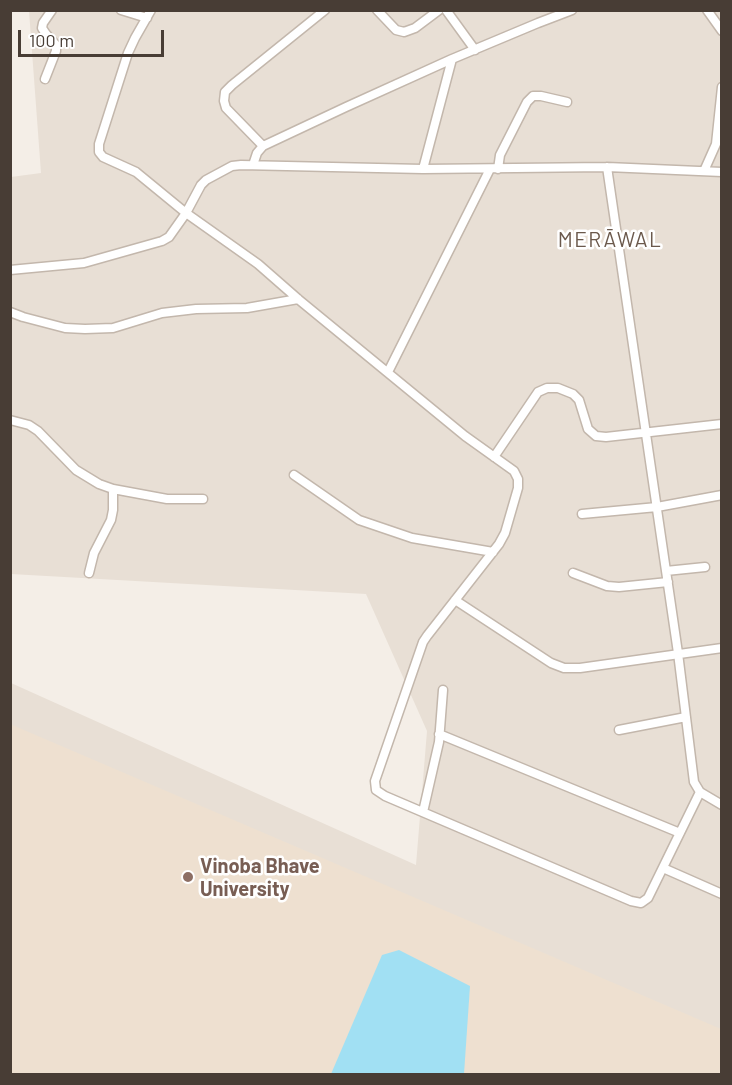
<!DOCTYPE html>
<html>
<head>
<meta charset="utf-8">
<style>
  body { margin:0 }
  #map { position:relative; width:732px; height:1085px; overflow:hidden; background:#f4eee7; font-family:Barlow,sans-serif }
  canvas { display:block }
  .frame { position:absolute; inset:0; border:12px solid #483d35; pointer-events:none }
  .scale { position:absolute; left:18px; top:30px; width:146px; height:27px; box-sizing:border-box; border:3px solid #483d35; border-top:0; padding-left:8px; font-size:18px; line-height:21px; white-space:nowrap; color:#483d35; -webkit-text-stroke:4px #fff; paint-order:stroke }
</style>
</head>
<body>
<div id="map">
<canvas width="732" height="1085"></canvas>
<div class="frame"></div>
<div class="scale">100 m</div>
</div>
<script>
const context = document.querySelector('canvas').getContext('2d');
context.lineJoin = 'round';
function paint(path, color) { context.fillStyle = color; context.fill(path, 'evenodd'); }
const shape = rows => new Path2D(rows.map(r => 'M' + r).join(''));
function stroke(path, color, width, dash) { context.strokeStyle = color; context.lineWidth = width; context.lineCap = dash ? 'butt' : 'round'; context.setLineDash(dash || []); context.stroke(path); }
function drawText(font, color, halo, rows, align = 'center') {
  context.font = font + ' Barlow,sans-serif'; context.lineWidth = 5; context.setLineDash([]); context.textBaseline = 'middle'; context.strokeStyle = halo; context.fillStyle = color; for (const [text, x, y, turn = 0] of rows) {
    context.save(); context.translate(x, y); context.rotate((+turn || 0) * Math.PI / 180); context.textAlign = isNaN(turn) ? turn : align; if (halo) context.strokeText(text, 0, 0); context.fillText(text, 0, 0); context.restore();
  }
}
paint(shape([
  [29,11,721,11,721,1074,11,1074,11,683,416,865,427,731,366,594,11,574,11,177,41,173]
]), '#e8dfd5');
paint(shape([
  [10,724,721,1029,721,1074,11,1074]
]), '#eee0d0');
paint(shape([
  [399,950,470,986,464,1074,331,1074,382,955]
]), '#a1e0f3');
const minor = shape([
  [121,10,147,18],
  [151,10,135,38,128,53,99,144,99,152,103,157,136,172,186,213,258,264,298,299,465,436,514,471,518,479,518,488,505,533,499,544,427,636,423,642,375,781,376,790,385,796,631,901,641,903,648,898,700,792],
  [377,10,396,30,404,32,415,28,439,10],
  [446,10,475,50],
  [707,10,722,31],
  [45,79,56,51,56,45,46,34,42,28,43,23,52,10],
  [263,146,226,108,224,101,225,92,232,85,325,10],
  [253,165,257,153,263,146,346,107,452,59,538,23,572,10],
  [607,167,678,653,694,782,700,792,722,805],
  [423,169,452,59],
  [498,169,500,155,527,102,533,96,541,96,567,102],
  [704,171,716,144,722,87],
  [10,270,84,263,162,241,169,237,186,213,201,185,206,180,232,166,241,165,423,169,607,167,722,172],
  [10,312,23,317,65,328,85,329,113,328,162,313,196,309,247,308,298,299],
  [388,372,490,169],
  [10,420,29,425,38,431,76,470,99,484,113,489,167,499,203,499],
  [494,457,538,392,547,388,558,388,573,394,579,400,588,429,596,436,606,437,722,424],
  [294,475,359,520,412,538,493,552],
  [582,514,657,507,722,495],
  [666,571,705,567],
  [89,573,94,553,111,520,113,510,113,489],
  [573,573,607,586,619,587,668,582],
  [455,600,551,663,564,668,580,668,722,648],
  [619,730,686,717],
  [439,734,680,833],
  [423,812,439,742,443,690],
  [663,868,722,894]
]);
stroke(minor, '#c3b7ac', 11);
stroke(minor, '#fff', 8);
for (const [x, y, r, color] of [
  [188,877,6,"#8d6e63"]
]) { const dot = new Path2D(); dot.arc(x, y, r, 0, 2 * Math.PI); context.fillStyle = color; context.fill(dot); stroke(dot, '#fff', 2); }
drawText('bold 20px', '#785e54', '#fff', [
  ["Vinoba Bhave",200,866],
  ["University",200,889]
], 'left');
context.letterSpacing = '1.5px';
drawText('21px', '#6b594c', '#fff', [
  ["MERĀWAL",610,240]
]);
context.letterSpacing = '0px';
</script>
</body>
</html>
